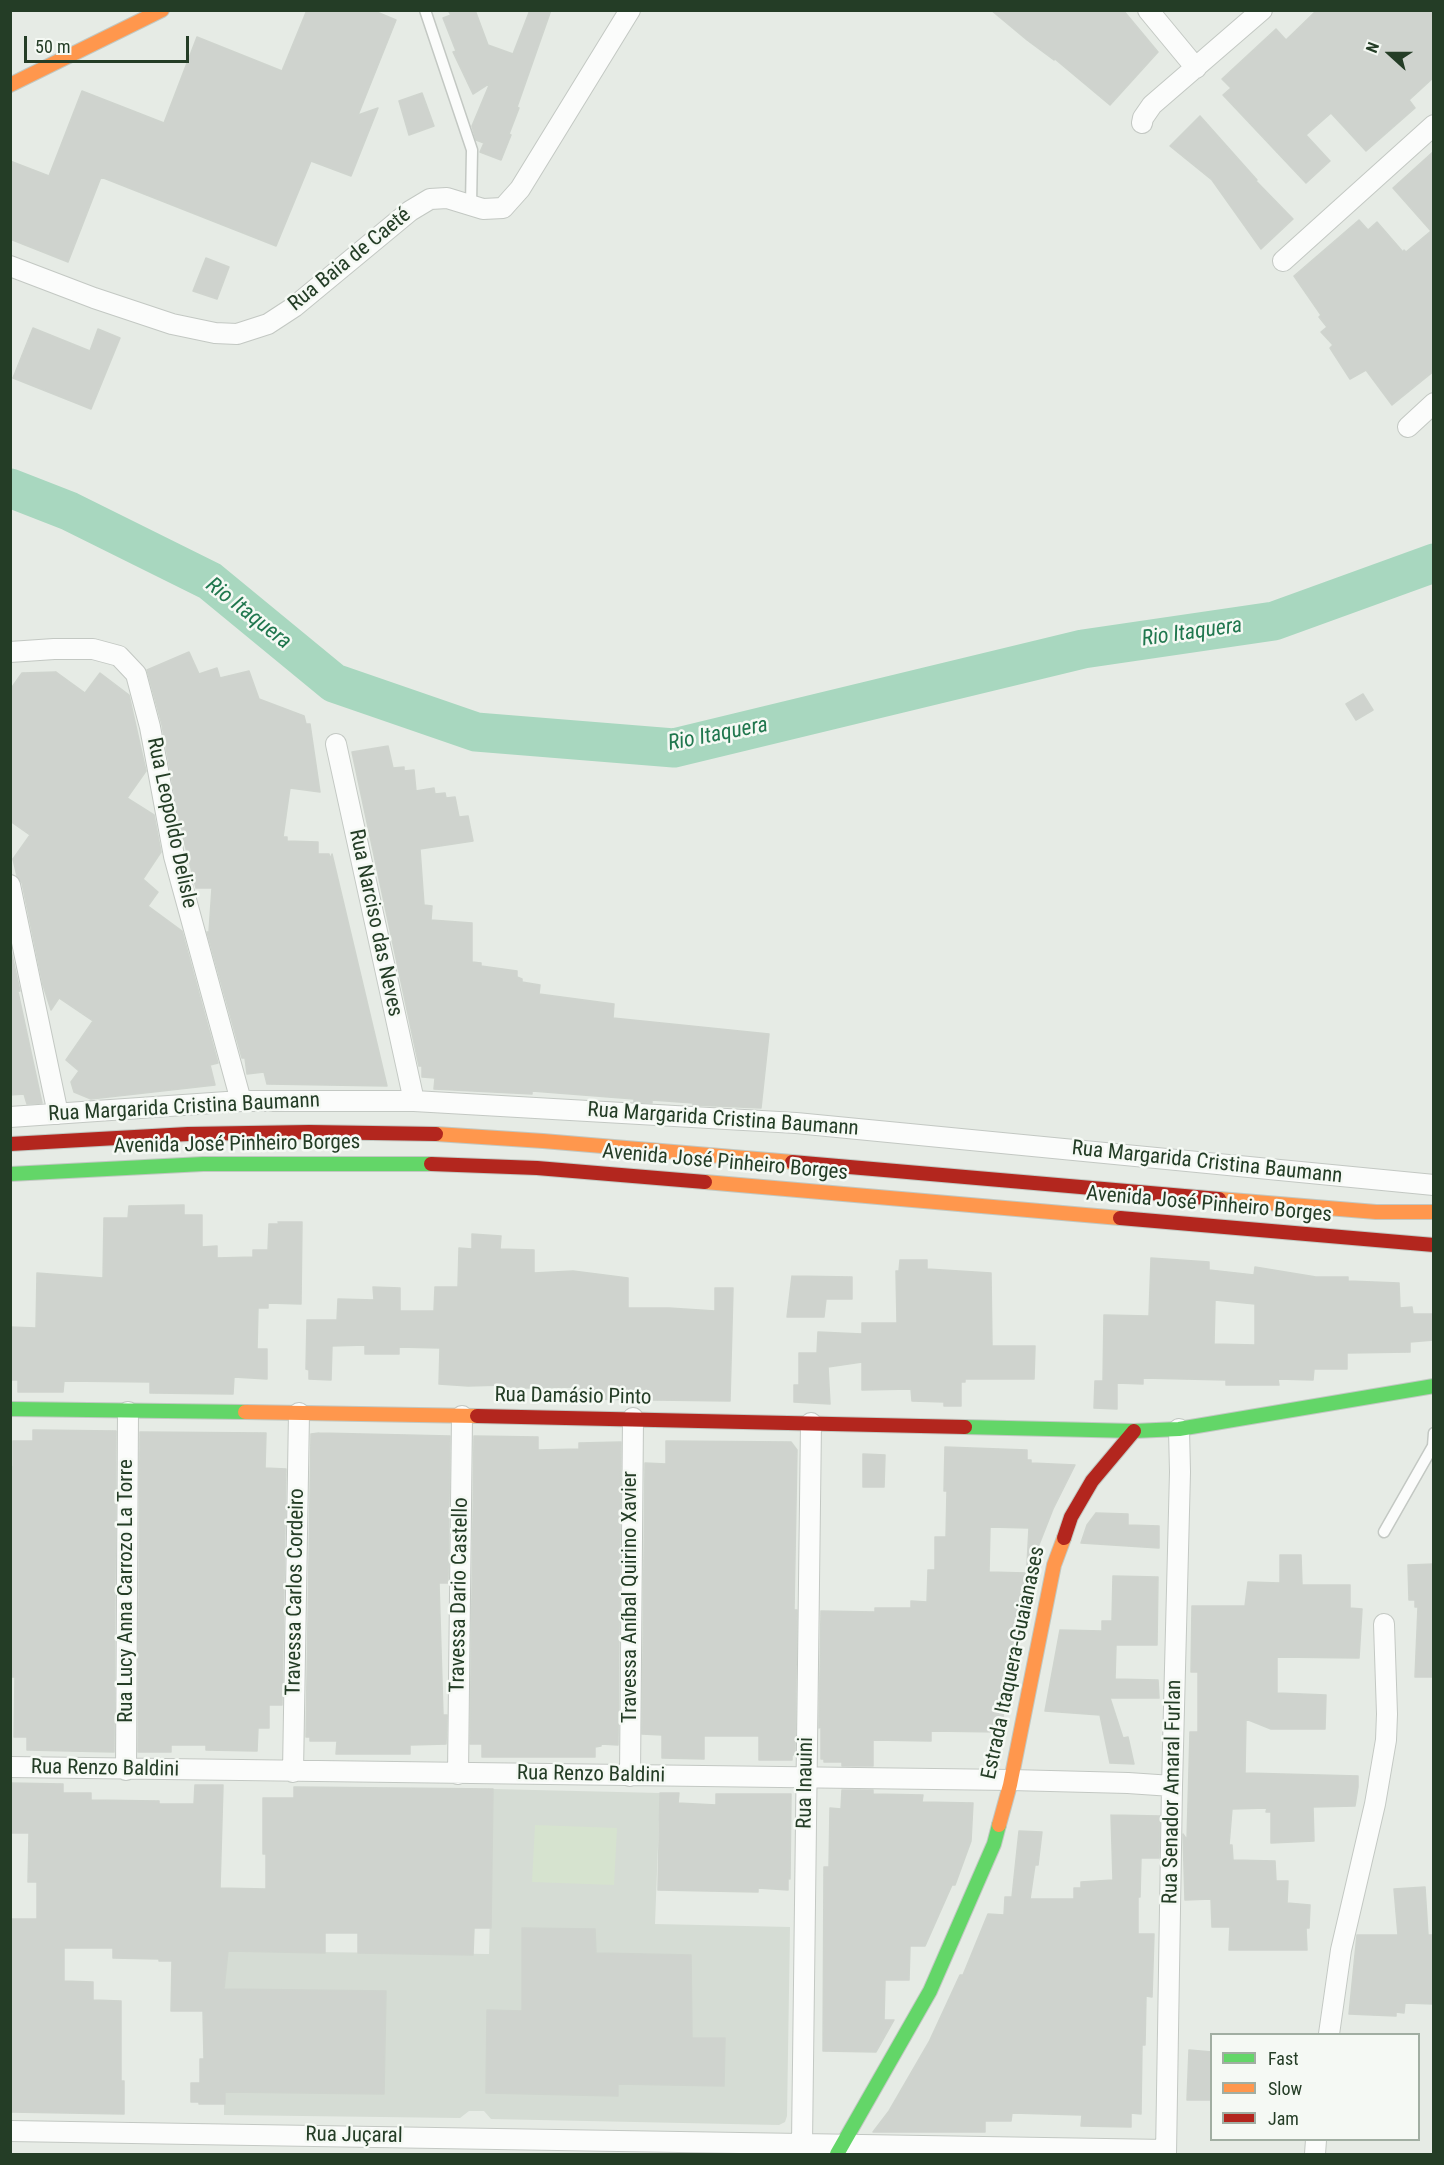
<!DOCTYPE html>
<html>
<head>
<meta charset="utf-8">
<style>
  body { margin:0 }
  #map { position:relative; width:1444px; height:2165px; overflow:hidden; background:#e6ebe5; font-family:"Roboto Condensed",sans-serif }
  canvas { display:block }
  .frame { position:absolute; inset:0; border:12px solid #243d26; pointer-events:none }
  .legend { position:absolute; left:1210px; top:2033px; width:210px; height:108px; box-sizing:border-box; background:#f5f9f4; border:2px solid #a1aea2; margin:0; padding:8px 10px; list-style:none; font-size:18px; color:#243d26 }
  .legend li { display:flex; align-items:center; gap:12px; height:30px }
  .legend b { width:30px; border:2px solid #a1aea2 }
  .north { position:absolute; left:1360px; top:24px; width:60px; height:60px; -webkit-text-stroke:4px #f5f9f4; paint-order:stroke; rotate:291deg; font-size:16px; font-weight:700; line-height:24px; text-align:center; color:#243d26 }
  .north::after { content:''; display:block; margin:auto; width:21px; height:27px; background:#243d26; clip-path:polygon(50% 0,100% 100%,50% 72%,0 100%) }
  .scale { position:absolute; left:24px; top:36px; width:165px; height:27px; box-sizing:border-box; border:3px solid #243d26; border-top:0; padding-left:8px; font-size:18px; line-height:21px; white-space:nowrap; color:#243d26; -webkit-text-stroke:4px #f5f9f4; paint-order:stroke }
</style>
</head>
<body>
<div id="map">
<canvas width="1444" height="2165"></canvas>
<div class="frame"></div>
<ul class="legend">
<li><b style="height:8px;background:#63d668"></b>Fast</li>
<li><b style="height:8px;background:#ff974d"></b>Slow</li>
<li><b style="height:8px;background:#b3261e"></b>Jam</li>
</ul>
<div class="north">N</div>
<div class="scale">50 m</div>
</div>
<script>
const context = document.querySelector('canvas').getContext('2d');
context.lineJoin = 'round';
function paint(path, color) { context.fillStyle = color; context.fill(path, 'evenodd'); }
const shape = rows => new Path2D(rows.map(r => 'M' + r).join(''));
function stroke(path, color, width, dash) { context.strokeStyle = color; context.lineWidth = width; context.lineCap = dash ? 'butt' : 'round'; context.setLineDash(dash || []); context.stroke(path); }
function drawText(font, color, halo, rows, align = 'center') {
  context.font = font + ' "Roboto Condensed",sans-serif'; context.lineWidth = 5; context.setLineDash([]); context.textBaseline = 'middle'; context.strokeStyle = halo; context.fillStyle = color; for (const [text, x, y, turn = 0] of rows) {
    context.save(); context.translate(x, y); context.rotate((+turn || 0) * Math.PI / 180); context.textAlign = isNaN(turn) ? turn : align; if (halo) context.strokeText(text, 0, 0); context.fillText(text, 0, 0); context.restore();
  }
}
paint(shape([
  [493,1789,660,1793,655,1924,790,1927,787,2116,785,2122,779,2125,491,2119,484,2111,469,2111,460,2118,224,2115,225,1951,489,1954]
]), '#d5dcd4');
paint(shape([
  [535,1825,617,1828,614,1885,532,1882]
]), '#d6e3cf');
stroke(shape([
  [10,488,69,511,210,581,334,683,476,732,674,748,1083,649,1274,621,1434,563]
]), '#a8d7bf', 39);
const building = shape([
  [307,10,372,10,396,20,358,115,378,108,351,176,311,161,276,246,101,177,68,262,10,239,10,161,49,176,82,91,164,123,197,37,282,71,307,10],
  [448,10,475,10,488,45,513,54,530,10,551,10,517,107,519,108,509,134,511,135,501,160,480,152,484,143,476,140,472,126,490,83,473,94,453,52,456,51,443,18,451,15,448,10],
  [991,10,1123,10,1158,52,1110,105,1055,59,1054,60,1027,40,991,10],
  [1317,10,1434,10,1434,77,1409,100,1415,108,1366,151,1331,113,1306,135,1330,161,1306,183,1223,95,1231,88,1222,79,1276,29,1286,40,1317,10],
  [422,93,434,126,409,135,399,101,422,93],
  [1200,116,1257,180,1256,181,1293,219,1261,249,1212,180,1170,146,1200,116],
  [1434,151,1434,371,1392,405,1366,370,1350,379,1330,348,1333,345,1321,332,1327,327,1319,317,1321,315,1294,276,1359,220,1368,230,1377,222,1403,252,1404,250,1406,252,1431,231,1393,188,1434,151],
  [206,258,229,267,217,299,193,291,206,258],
  [33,328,90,351,98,329,120,338,91,409,13,378,33,328],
  [189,652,199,674,217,668,220,678,249,671,259,699,304,716,306,724,310,724,320,792,290,788,283,837,287,837,287,841,318,842,318,854,329,854,330,859,332,854,387,1086,267,1084,264,1072,247,1074,245,1058,242,1058,207,932,209,932,212,888,196,888,180,825,162,725,147,670,189,652],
  [56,672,85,693,100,673,129,695,146,771,127,798,154,815,161,852,143,879,158,892,148,906,182,931,218,1063,210,1065,215,1085,91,1099,74,1092,71,1082,79,1071,66,1060,93,1021,59,998,51,1010,43,985,22,883,17,876,13,859,30,835,10,821,10,690,22,673,56,672],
  [1363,694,1373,710,1356,720,1346,704,1363,694],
  [388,746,393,768,404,767,404,771,414,770,416,791,434,788,435,794,445,793,446,798,455,797,459,817,468,816,473,841,420,849,424,905,432,906,431,920,472,923,472,962,481,963,481,966,517,971,517,977,522,979,522,982,540,985,539,994,614,1004,613,1018,769,1034,761,1108,693,1105,693,1103,652,1100,652,1103,634,1102,634,1099,532,1091,532,1094,434,1089,435,1078,422,1077,422,1066,419,1066,352,752,388,746],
  [10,946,20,991,15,992,18,992,42,1103,27,1104,24,1094,10,1095,10,946],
  [184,1205,184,1215,202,1215,202,1247,217,1246,217,1258,253,1257,253,1250,268,1250,269,1224,279,1224,278,1222,302,1222,301,1304,268,1303,268,1308,258,1308,257,1349,267,1349,267,1379,234,1377,233,1394,150,1393,150,1382,64,1381,63,1392,18,1392,18,1380,10,1380,10,1327,36,1328,37,1273,103,1278,104,1218,128,1218,129,1206,184,1205],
  [472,1234,501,1236,500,1249,534,1250,534,1273,573,1271,628,1278,628,1308,669,1308,715,1311,715,1288,733,1288,730,1401,579,1399,579,1387,527,1388,503,1387,503,1385,468,1386,439,1384,440,1348,399,1347,399,1354,365,1354,365,1345,332,1346,331,1380,309,1379,309,1370,306,1369,307,1320,337,1320,338,1299,374,1300,373,1287,400,1288,400,1311,434,1311,435,1287,458,1287,459,1248,472,1249,472,1234],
  [1151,1258,1209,1262,1209,1270,1254,1275,1255,1267,1316,1277,1348,1277,1348,1281,1399,1283,1400,1308,1412,1307,1413,1314,1434,1314,1434,1340,1410,1342,1410,1352,1347,1353,1347,1369,1314,1369,1313,1380,1278,1379,1279,1385,1226,1385,1226,1380,1143,1378,1143,1384,1117,1383,1117,1409,1094,1408,1095,1381,1103,1381,1104,1315,1149,1316,1151,1258],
  [1215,1300,1255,1304,1255,1345,1214,1344,1215,1300],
  [900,1260,927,1260,927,1269,991,1273,992,1346,1035,1346,1034,1379,965,1379,965,1382,961,1382,961,1406,944,1406,944,1402,912,1401,911,1389,862,1390,862,1362,828,1367,830,1404,794,1402,794,1385,799,1385,799,1353,817,1353,818,1332,862,1334,862,1323,897,1323,896,1271,899,1271,900,1260],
  [792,1276,852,1277,852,1299,826,1299,824,1317,787,1317,792,1276],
  [33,1430,116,1431,114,1752,27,1750,27,1737,14,1737,15,1677,10,1677,10,1466,13,1467,13,1441,33,1441,33,1430],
  [140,1432,266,1433,265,1468,286,1469,282,1705,269,1705,269,1728,258,1728,257,1751,206,1750,206,1745,171,1745,171,1752,138,1752,140,1432],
  [319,1433,450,1436,448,1583,439,1583,443,1715,447,1715,446,1744,410,1745,410,1754,336,1754,337,1741,310,1741,310,1737,306,1737,311,1434,319,1433],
  [474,1436,538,1437,538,1450,579,1449,579,1443,621,1442,618,1745,601,1744,601,1746,595,1747,595,1757,482,1757,482,1744,470,1744,474,1436],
  [666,1441,791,1442,797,1450,794,1610,797,1610,795,1753,792,1756,792,1760,759,1760,759,1736,704,1736,704,1759,662,1758,662,1735,642,1734,645,1463,666,1464,666,1441],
  [945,1447,1027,1450,1027,1460,1031,1460,1031,1463,1075,1465,1053,1509,1031,1565,1027,1565,1029,1528,990,1527,989,1572,1025,1573,1024,1606,1000,1732,931,1731,931,1741,873,1740,873,1766,842,1766,842,1762,824,1762,824,1759,821,1759,821,1726,819,1728,821,1611,875,1612,875,1608,911,1608,911,1601,927,1602,928,1570,935,1570,935,1537,946,1537,947,1491,944,1491,945,1447],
  [863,1454,885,1455,884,1487,863,1487,863,1454],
  [1096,1513,1128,1514,1128,1525,1159,1526,1159,1548,1081,1543,1087,1525,1096,1513],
  [1280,1555,1301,1555,1302,1585,1350,1585,1350,1608,1362,1609,1359,1658,1277,1657,1277,1693,1326,1695,1325,1729,1271,1729,1246,1719,1245,1773,1358,1776,1358,1787,1355,1806,1313,1807,1314,1841,1271,1843,1271,1812,1266,1812,1267,1808,1232,1809,1229,1845,1232,1845,1233,1860,1275,1861,1276,1881,1288,1881,1287,1903,1310,1905,1309,1928,1306,1928,1307,1950,1229,1950,1230,1927,1212,1927,1211,1899,1185,1900,1183,1834,1187,1840,1190,1732,1198,1732,1198,1672,1191,1672,1192,1606,1245,1606,1248,1582,1280,1583,1280,1555],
  [1434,1564,1434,1677,1415,1677,1418,1607,1415,1607,1415,1600,1409,1600,1408,1565,1434,1564],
  [1113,1576,1158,1577,1157,1645,1116,1645,1115,1679,1158,1680,1159,1698,1110,1698,1123,1738,1128,1737,1134,1764,1110,1763,1100,1715,1045,1711,1060,1630,1102,1631,1102,1621,1112,1621,1113,1576],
  [10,1783,63,1784,63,1793,91,1793,91,1800,159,1801,159,1804,194,1804,195,1785,223,1785,220,1888,266,1889,266,1854,263,1854,263,1798,294,1798,294,1787,493,1789,491,1928,474,1928,473,1955,358,1953,358,1933,325,1933,325,1953,228,1951,224,1989,386,1991,384,2094,225,2092,225,2104,199,2104,199,2102,191,2102,191,2083,200,2083,200,2059,204,2059,203,2011,171,2011,172,1961,159,1961,159,1959,113,1958,113,1948,64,1948,64,1981,93,1982,93,2000,121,2001,121,2081,124,2081,124,2114,10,2112,12,1997,10,1997,10,1919,37,1919,37,1882,28,1882,29,1833,10,1833,10,1783],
  [842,1790,873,1790,873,1794,923,1795,922,1802,973,1803,971,1841,955,1885,952,1885,925,1946,910,1946,909,1980,885,1980,884,2020,894,2020,876,2052,823,2051,824,1867,829,1867,830,1808,841,1809,842,1790],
  [660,1793,679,1793,678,1803,716,1805,716,1794,791,1794,790,1879,788,1878,788,1890,758,1888,758,1892,658,1890,660,1793],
  [1111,1815,1160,1816,1159,1858,1141,1858,1140,1897,1138,1897,1138,1934,1154,1934,1152,1997,1146,1996,1145,2045,1142,2045,1141,2114,1131,2113,1131,2127,1081,2126,1082,2115,1012,2113,1011,2121,985,2121,985,2132,873,2132,889,2111,929,2042,960,1975,963,1975,988,1914,1004,1915,1005,1897,1012,1897,1019,1831,1042,1832,1038,1865,1035,1865,1030,1899,1074,1899,1074,1888,1081,1888,1081,1882,1113,1880,1111,1815],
  [1425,1887,1428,1935,1434,1935,1434,2004,1405,2003,1404,2013,1396,2012,1396,2016,1349,2014,1357,1935,1398,1935,1394,1889,1425,1887],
  [522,1928,595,1929,596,1953,691,1955,692,2038,725,2038,724,2086,618,2084,618,2096,486,2093,487,2010,522,2011,522,1928],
  [1189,2050,1212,2052,1212,2100,1187,2100,1189,2050]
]);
paint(building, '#cfd3ce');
stroke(building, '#cfd4ce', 1.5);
const lane = shape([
  [425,10,472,150,471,205],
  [1384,1532,1433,1446,1434,1433]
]);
const street = shape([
  [1148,10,1196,68],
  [1142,123,1143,118,1152,105,1262,10],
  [1283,261,1434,125],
  [10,266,94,298,172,324,215,333,237,334,268,324,294,307,410,211,430,199,447,198,483,209,503,208,520,189,630,10],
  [1408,427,1434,403],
  [10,652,54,649,93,649,119,656,136,674,150,727,174,856,241,1101],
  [336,744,414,1101],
  [10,885,58,1114],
  [10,1117,241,1101,414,1101,796,1123,1434,1185],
  [10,1767,1011,1780,1128,1783,1172,1786],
  [126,1770,128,1412],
  [293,1772,299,1413],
  [458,1774,462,1416],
  [630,1776,633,1418],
  [1329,2034,1341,1950,1375,1804,1386,1740,1387,1714,1384,1624],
  [10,2131,1166,2150],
  [802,2143,811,1423],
  [1166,2154,1172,1786,1180,1472,1179,1429],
  [1315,2154,1316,2140]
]);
const fast = shape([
  [10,1174,203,1164,431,1164],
  [10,1409,245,1412],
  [965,1427,1134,1431,1179,1429,1434,1386],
  [837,2154,930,1991,994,1844,999,1825]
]);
const slow = shape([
  [10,85,162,10],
  [436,1134,543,1141,792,1162],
  [705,1182,1120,1218],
  [1219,1199,1376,1212,1434,1212],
  [245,1412,477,1416],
  [999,1825,1010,1785,1054,1565,1064,1538]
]);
const jam = shape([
  [10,1144,188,1134,309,1132,436,1134],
  [792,1162,1219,1199],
  [431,1164,537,1168,705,1182],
  [1120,1218,1434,1245],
  [477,1416,965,1427],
  [1064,1538,1071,1517,1092,1481,1134,1431]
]);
stroke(lane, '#c3c8c3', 13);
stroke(street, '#c3c8c3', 22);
stroke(fast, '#c1c8c2', 16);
stroke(slow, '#c1c8c2', 16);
stroke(jam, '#c1c8c2', 16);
stroke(lane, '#fbfcfb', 10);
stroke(street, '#fbfcfb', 20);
stroke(fast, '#63d668', 14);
stroke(slow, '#ff974d', 14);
stroke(jam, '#b3261e', 14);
drawText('21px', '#243d26', '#f5f9f4', [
  ["Rua Baia de Caeté",350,260,-39],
  ["Rua Leopoldo Delisle",171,823,78],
  ["Rua Narciso das Neves",375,923,78],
  ["Rua Margarida Cristina Baumann",184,1108,-3],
  ["Rua Margarida Cristina Baumann",723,1120,4],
  ["Avenida José Pinheiro Borges",237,1145,-1],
  ["Avenida José Pinheiro Borges",725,1163,5],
  ["Rua Margarida Cristina Baumann",1207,1163,6],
  ["Avenida José Pinheiro Borges",1209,1205,5],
  ["Rua Damásio Pinto",573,1397,1],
  ["Rua Lucy Anna Carrozo La Torre",127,1591,-90],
  ["Travessa Carlos Cordeiro",296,1592,-89],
  ["Travessa Dario Castello",460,1595,-89],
  ["Travessa Aníbal Quirino Xavier",631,1597,-90],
  ["Estrada Itaquera-Guaianases",1014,1663,-78],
  ["Rua Renzo Baldini",105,1769,1],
  ["Rua Renzo Baldini",591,1775,1],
  ["Rua Inauini",806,1783,-89],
  ["Rua Senador Amaral Furlan",1173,1792,-89],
  ["Rua Juçaral",354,2136,1]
]);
drawText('italic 22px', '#20774e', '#f5f9f4', [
  ["Rio Itaquera",248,614,38],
  ["Rio Itaquera",1192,633,-8],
  ["Rio Itaquera",718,735,-11]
]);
</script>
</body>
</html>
